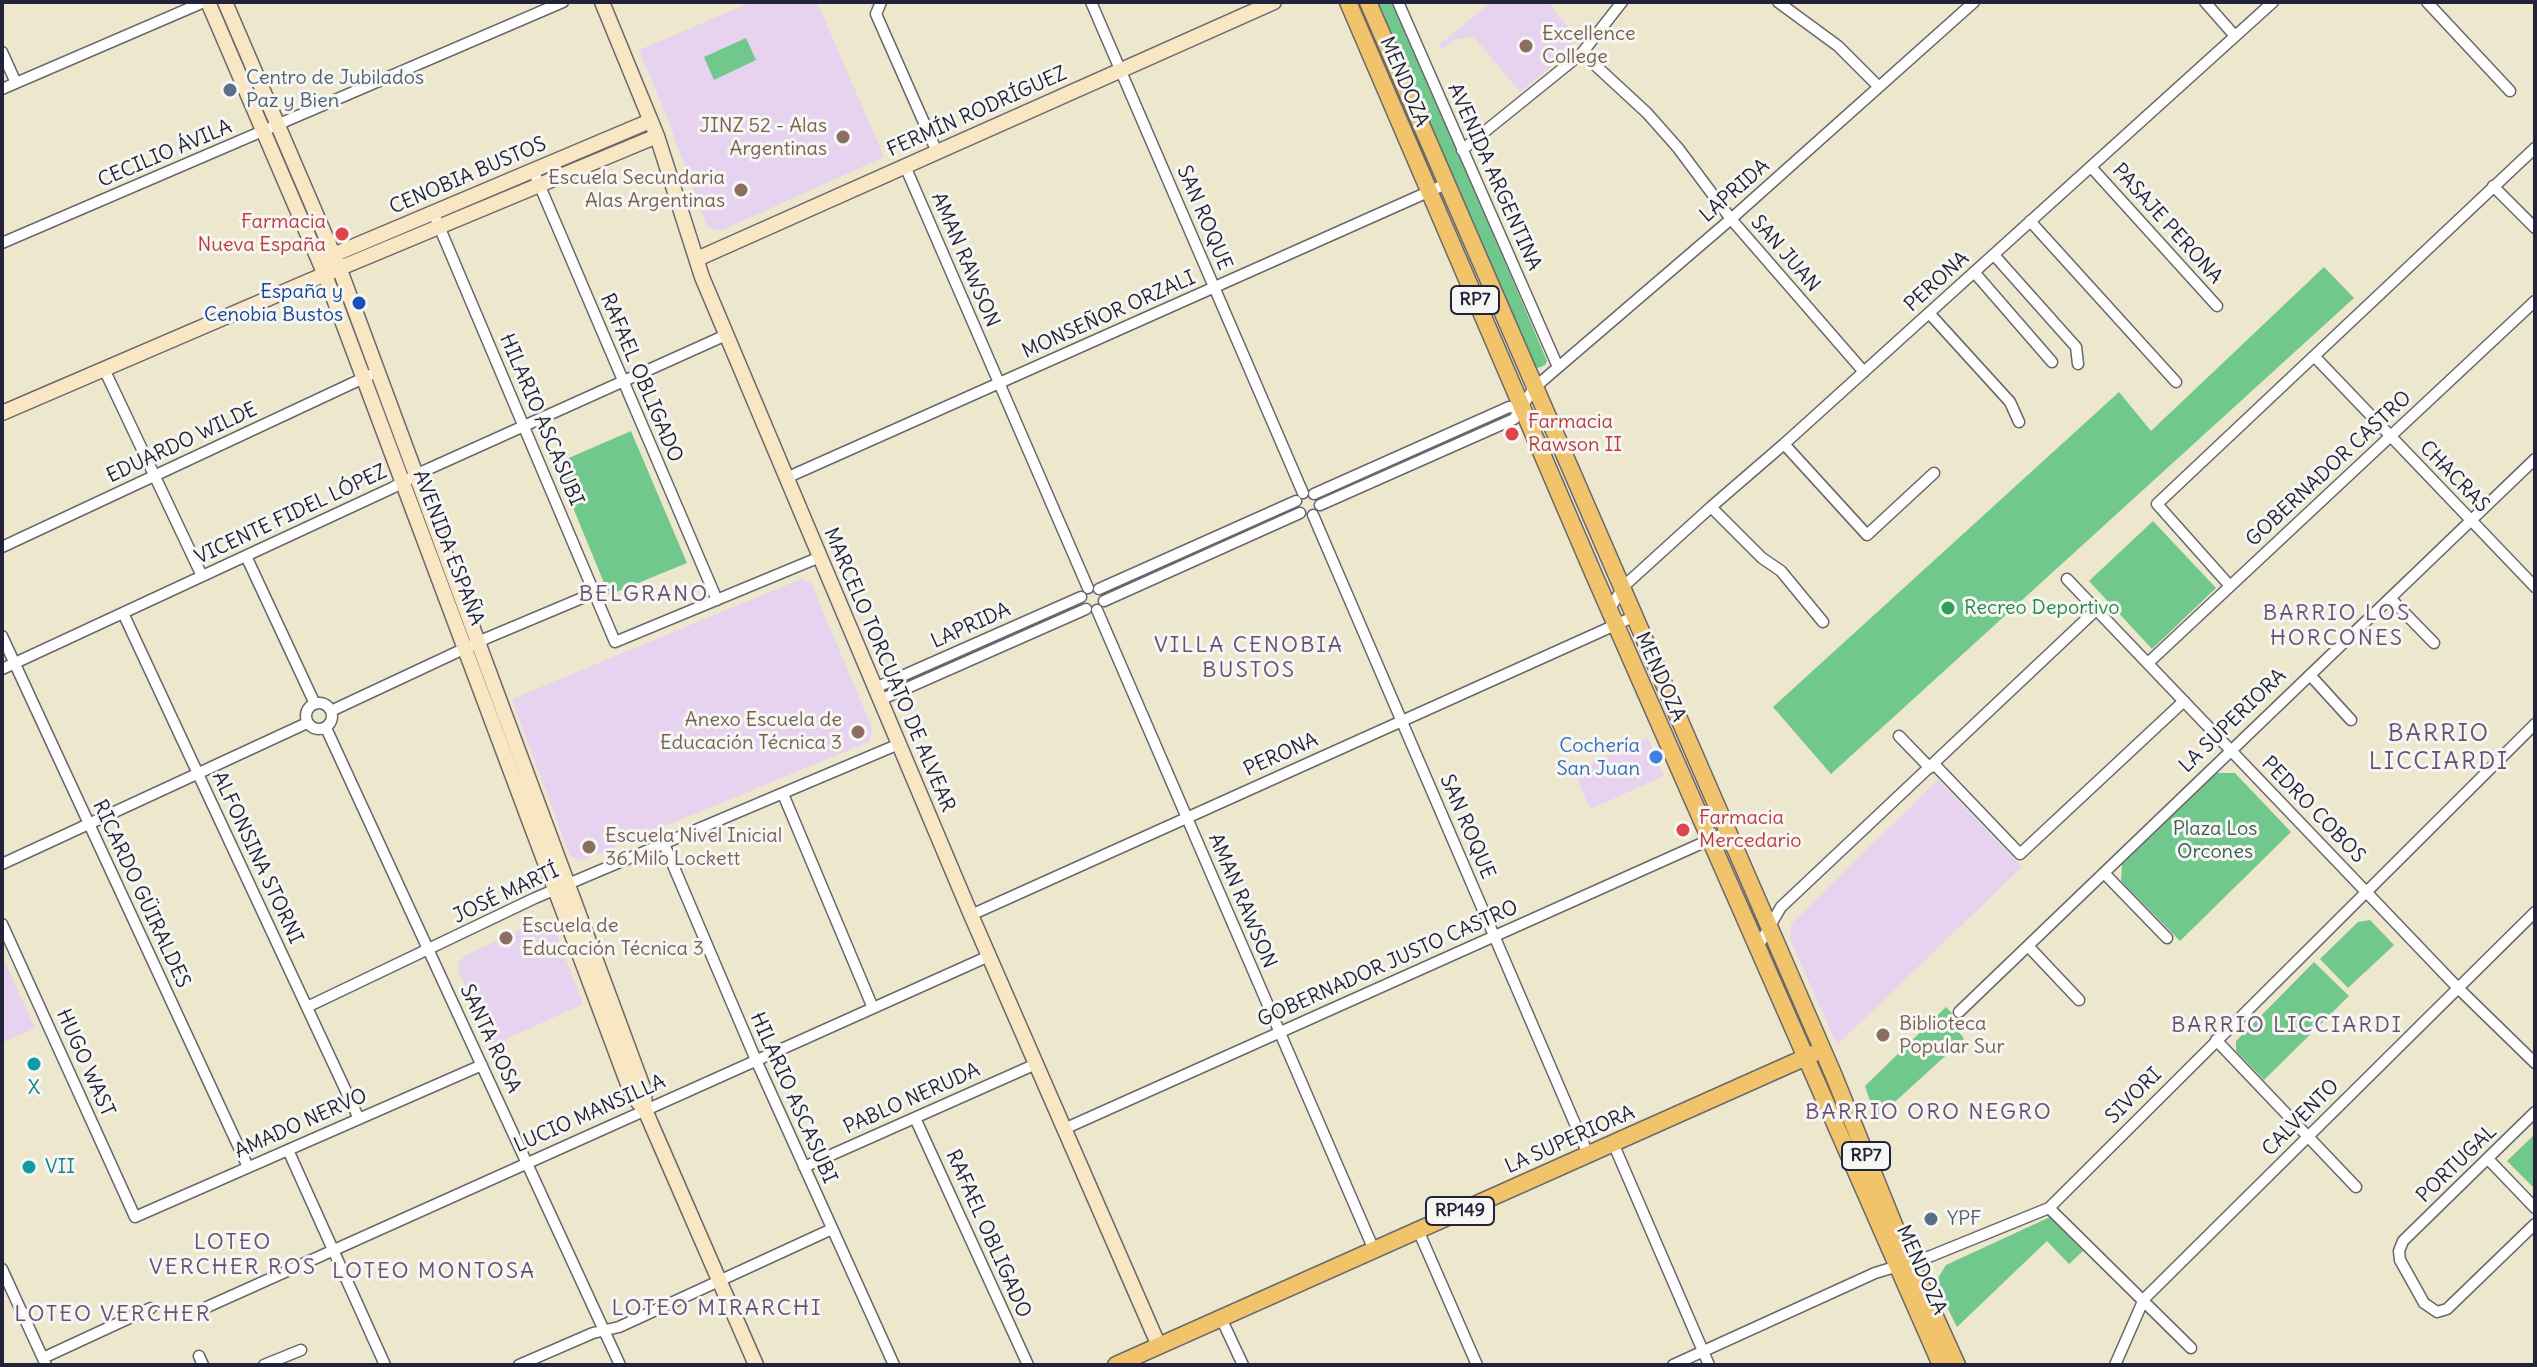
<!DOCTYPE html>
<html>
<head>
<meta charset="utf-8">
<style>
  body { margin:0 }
  #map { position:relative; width:2537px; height:1367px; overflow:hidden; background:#ede7cd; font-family:Delius,sans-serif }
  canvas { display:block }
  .frame { position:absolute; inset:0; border:4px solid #22223b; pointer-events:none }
</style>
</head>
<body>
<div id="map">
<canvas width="2537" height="1367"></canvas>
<div class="frame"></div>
</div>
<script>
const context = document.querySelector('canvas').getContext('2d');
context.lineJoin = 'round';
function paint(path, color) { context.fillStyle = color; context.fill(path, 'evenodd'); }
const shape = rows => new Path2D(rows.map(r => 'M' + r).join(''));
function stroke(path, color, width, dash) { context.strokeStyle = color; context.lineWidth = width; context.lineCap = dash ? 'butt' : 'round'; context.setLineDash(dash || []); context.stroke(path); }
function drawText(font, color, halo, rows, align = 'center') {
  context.font = font + ' Delius,sans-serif'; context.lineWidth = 6; context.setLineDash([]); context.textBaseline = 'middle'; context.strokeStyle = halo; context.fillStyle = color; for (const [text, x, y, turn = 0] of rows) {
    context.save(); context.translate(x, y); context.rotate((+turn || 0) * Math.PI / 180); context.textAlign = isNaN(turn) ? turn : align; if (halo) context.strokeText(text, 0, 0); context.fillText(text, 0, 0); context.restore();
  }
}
paint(shape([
  [752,2,817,2,884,157,720,231,707,227,667,117,639,50],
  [1491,2,1548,2,1578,39,1554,64,1520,92,1473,36,1454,40,1442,50,1439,45],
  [801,579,811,583,873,730,868,742,581,861,570,856,512,699],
  [1648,738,1664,776,1590,809,1574,771],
  [1938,780,2022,867,1837,1045,1790,939,1791,924],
  [542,921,555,931,583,1004,493,1045,459,973,459,962,465,956,534,923],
  [2,956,35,1028,2,1043]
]), '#e7d2ef');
paint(shape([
  [1377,2,1395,2,1547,361,1545,365,1538,368,1534,366],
  [746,38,756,60,714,80,704,57],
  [2324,267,2354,298,1831,774,1773,707,2119,392,2151,431],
  [1499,416,1500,420,1325,496,1324,494],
  [631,431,687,563,609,595,555,464],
  [1290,509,1291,513,1111,593,1109,591],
  [2153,521,2216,588,2152,649,2089,581],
  [1075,604,1076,608,893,688,892,685],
  [2216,773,2235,773,2291,832,2180,941,2121,881,2122,864],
  [2370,920,2394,945,2348,988,2320,959,2358,922],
  [2314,962,2349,996,2264,1080,2236,1051,2236,1041],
  [1946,1007,1963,1025,1956,1027,1964,1039,1876,1119,1865,1086],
  [2535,1134,2535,1189,2507,1161],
  [2050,1217,2083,1251,2069,1264,2047,1241,1957,1327,1935,1283,1946,1265]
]), '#71c88c');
const street = shape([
  [881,2,876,14,937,152],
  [1091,2,1303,493],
  [1398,2,1558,367],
  [1778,2,1838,46,1879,87],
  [2205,2,2235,36],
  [2427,2,2510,91],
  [2,52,16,83],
  [1582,53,1647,113,1678,148,1731,219,1864,372],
  [2,89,204,2],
  [1462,150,1582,53,1622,2],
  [905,166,1088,588],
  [2091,167,2217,306],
  [533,170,717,600],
  [2493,186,2535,228],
  [433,212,615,642,820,557],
  [2030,221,2176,382],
  [2,243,563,2],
  [1994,255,2076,347,2078,364],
  [1974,272,2052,362],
  [1929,313,2010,402,2019,422],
  [2314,356,2535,587],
  [104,369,202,576],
  [1784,444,1867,535,1934,473],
  [786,478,1446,184],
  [1314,494,1509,407,1522,408],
  [1320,505,1514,419,1534,388,1731,219,1974,2],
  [1711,507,1762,558,1781,571,1823,622],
  [1313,515,1588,1154],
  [2,547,370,375],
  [246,556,315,704],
  [2067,579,2457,987,2535,1063],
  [2230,586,2157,504,2535,148],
  [1099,589,1296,501],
  [2390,598,2434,643],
  [1104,601,1300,513],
  [1097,610,1374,1250],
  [1609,610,1624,586,1711,507,1784,444,2273,2],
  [123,613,359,1119],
  [2,636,248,1167],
  [2148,663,2535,301],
  [2,669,392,488,424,471,726,335],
  [2310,675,2351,720],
  [875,688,1081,597],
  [880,700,1086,609],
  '306 716a13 13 0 1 1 26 0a13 13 0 1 1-26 0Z',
  [331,711,487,638,594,593],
  [326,728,620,1365],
  [1899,736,1930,768],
  [1934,764,2020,854,2184,701],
  [783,794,873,1008],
  [664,844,756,1060,894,1365],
  [2,864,307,723],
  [2104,873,2167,938],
  [971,915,1633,617],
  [2,924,135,1217,482,1065],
  [2028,946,2079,1000],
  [1757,948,1781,907,2096,610],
  [307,1007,535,898,899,744],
  [1959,1012,2535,459],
  [2216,1040,2356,1187],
  [2535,1112,2403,1241,2399,1251,2400,1260,2424,1303,2437,1312,2447,1309,2535,1224],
  [915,1118,1028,1365],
  [1064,1129,1727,832],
  [1613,1143,1709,1365],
  [288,1150,385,1365],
  [2488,1159,2535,1208],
  [804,1167,1036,1064],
  [2049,1208,2191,1348],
  [1418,1230,1477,1365],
  [2,1269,46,1365],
  [207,1307,989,956],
  [1221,1318,1243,1365],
  [199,1356,203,1365],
  [43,1358,151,1308],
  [264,1365,301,1350],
  [519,1365,593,1333,619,1327,832,1229],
  [1673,1365,1875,1273,1931,1256,2049,1208,2535,724],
  [2115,1365,2144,1299,2535,912]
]);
const secondary = shape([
  [208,2,325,275,632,1095,645,1110,756,1365],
  [225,2,340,270,644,1090,645,1110],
  [602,2,657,136,702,277,971,915,1159,1346],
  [697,259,1274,2],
  [328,260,333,255,650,121],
  [2,413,309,281,657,136]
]);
const primary = shape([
  [1348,2,1594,575,1941,1365],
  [1368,2,1834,1076,1899,1237,1957,1365],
  [1116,1365,1813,1054]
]);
stroke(street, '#69676e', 13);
stroke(secondary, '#69676e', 17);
stroke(primary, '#69676e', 19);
stroke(street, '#fff', 10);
stroke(secondary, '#f9e7c3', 14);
stroke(primary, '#f1c36a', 16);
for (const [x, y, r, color] of [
  [1526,46,8,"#8d6e63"],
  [230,90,8,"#5c6f8a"],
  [843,137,8,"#8d6e63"],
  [741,190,8,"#8d6e63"],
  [342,234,8,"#e0444e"],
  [359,303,8,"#1a4fb4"],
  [1512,434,8,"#e0444e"],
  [1948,608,8,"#2e9e5b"],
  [858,732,8,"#8d6e63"],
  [1656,757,8,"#3f7fe0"],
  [1683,830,8,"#e0444e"],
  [589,847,8,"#8d6e63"],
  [506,938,8,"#8d6e63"],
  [1883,1035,8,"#8d6e63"],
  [34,1064,8,"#0f9aa8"],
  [29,1167,8,"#0f9aa8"],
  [1931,1219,8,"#5c6f8a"]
]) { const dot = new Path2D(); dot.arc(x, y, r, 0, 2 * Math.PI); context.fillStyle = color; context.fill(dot); stroke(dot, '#f6f6f2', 3); }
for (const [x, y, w] of [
  [1475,300,48],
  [1866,1156,48],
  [1460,1211,68]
]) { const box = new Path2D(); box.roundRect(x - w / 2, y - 14, w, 28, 6); context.fillStyle = '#f6f6f2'; context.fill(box); stroke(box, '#22223b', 2); }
drawText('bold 18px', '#22223b', null, [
  ["RP7",1475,300],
  ["RP7",1866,1156],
  ["RP149",1460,1211]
]);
drawText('20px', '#785e54', '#f6f6f2', [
  ["Excellence",1542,34],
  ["College",1542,57],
  ["JINZ 52 - Alas",827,126,"right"],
  ["Argentinas",827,149,"right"],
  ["Escuela Secundaria",725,178,"right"],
  ["Alas Argentinas",725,201,"right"],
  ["Anexo Escuela de",842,720,"right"],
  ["Educación Técnica 3",842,743,"right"],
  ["Escuela Nivel Inicial",605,836],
  ["36 Milo Lockett",605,859],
  ["Escuela de",522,926],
  ["Educación Técnica 3",522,949],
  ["Biblioteca",1899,1024],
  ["Popular Sur",1899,1047]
], 'left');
drawText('20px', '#4e5e75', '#f6f6f2', [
  ["Centro de Jubilados",246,78],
  ["Paz y Bien",246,101],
  ["YPF",1947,1219]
], 'left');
drawText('20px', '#22223b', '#f6f6f2', [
  ["MENDOZA",1404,82,67],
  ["FERMÍN RODRÍGUEZ",977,112,-24],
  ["CECILIO ÁVILA",165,154,-23],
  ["CENOBIA BUSTOS",468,176,-23],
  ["AVENIDA ARGENTINA",1494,177,66],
  ["LAPRIDA",1735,191,-41],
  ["SAN ROQUE",1204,218,67],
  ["PASAJE PERONA",2167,224,48],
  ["SAN JUAN",1785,254,49],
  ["AMAN RAWSON",965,260,67],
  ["PERONA",1937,282,-42],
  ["MONSEÑOR ORZALI",1109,315,-24],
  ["RAFAEL OBLIGADO",641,378,67],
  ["HILARIO ASCASUBI",541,420,67],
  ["EDUARDO WILDE",182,443,-25],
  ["GOBERNADOR CASTRO",2329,469,-43],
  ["CHACRAS",2454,477,46],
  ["VICENTE FIDEL LÓPEZ",291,515,-25],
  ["AVENIDA ESPAÑA",448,548,69],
  ["LAPRIDA",971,626,-24],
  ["MARCELO TORCUATO DE ALVEAR",889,670,67],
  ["MENDOZA",1660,677,66],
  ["LA SUPERIORA",2233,721,-44],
  ["PERONA",1281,755,-24],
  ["PEDRO COBOS",2313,810,46],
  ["SAN ROQUE",1467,827,67],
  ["ALFONSINA STORNI",257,858,65],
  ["RICARDO GÜIRALDES",141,894,65],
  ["JOSÉ MARTÍ",506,894,-25],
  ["AMAN RAWSON",1242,901,67],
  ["GOBERNADOR JUSTO CASTRO",1388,964,-24],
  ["SANTA ROSA",490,1039,65],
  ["HUGO WAST",85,1063,66],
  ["SIVORI",2134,1096,-45],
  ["HILARIO ASCASUBI",793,1098,66],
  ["PABLO NERUDA",912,1099,-24],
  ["LUCIO MANSILLA",590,1114,-24],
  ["CALVENTO",2301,1118,-45],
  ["AMADO NERVO",301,1124,-24],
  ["LA SUPERIORA",1570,1140,-24],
  ["PORTUGAL",2457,1164,-44],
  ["RAFAEL OBLIGADO",988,1234,66],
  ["MENDOZA",1921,1270,66]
]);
drawText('20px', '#be3a42', '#f6f6f2', [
  ["Farmacia",326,222,"right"],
  ["Nueva España",326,245,"right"],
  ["Farmacia",1528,422],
  ["Rawson II",1528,445],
  ["Farmacia",1699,818],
  ["Mercedario",1699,841]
], 'left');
drawText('20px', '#164399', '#f6f6f2', [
  ["España y",343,292],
  ["Cenobia Bustos",343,315]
], 'right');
drawText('20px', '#27864d', '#f6f6f2', [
  ["Recreo Deportivo",1964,608]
], 'left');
drawText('20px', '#366cbe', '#f6f6f2', [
  ["Cochería",1640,746],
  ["San Juan",1640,769]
], 'right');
drawText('20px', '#3e5c57', '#f6f6f2', [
  ["Plaza Los",2215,829],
  ["Orcones",2215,852]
]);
drawText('20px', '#0d838f', '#f6f6f2', [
  ["X",34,1088],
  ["VII",45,1167,"left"]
]);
context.letterSpacing = '2px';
drawText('22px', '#685074', '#f6f6f2', [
  ["BELGRANO",644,595],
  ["BARRIO LOS",2337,614],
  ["HORCONES",2337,639],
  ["VILLA CENOBIA",1249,646],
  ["BUSTOS",1249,671],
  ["BARRIO LICCIARDI",2287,1026],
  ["BARRIO ORO NEGRO",1929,1113],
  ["LOTEO",233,1243],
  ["VERCHER ROS",233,1268],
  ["LOTEO MONTOSA",434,1272],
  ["LOTEO MIRARCHI",717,1309],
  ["LOTEO VERCHER",113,1315]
]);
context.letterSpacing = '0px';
context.letterSpacing = '2px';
drawText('24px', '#685074', '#f6f6f2', [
  ["BARRIO",2439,734],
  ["LICCIARDI",2439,762]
]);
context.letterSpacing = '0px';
</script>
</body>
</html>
